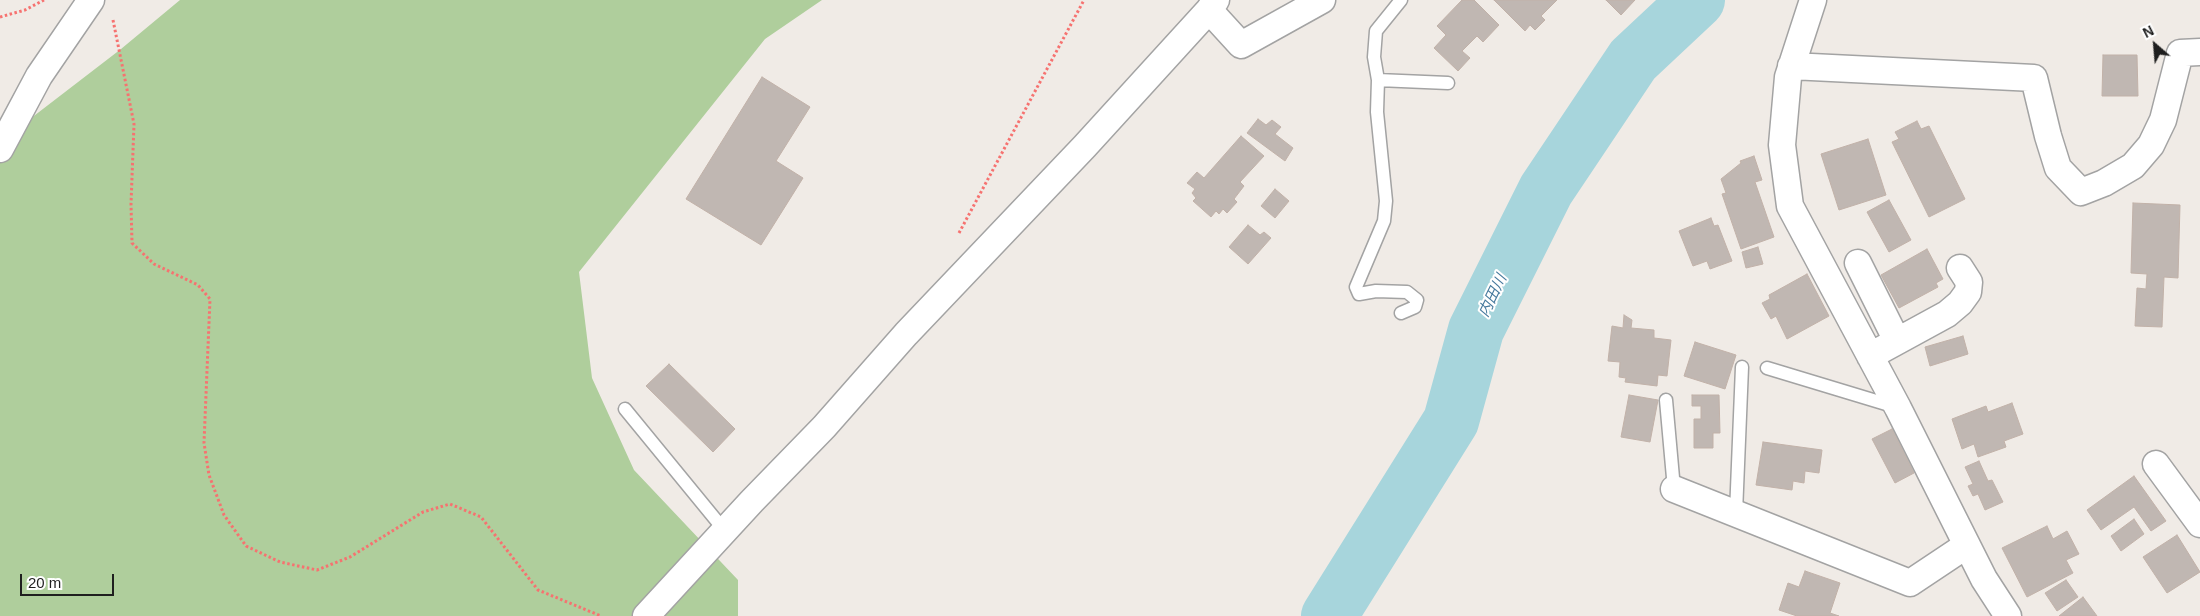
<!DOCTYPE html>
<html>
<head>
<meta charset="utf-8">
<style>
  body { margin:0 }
  #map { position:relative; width:2200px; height:616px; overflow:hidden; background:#f0ebe6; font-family:Helvetica,sans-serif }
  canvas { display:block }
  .north { position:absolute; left:2130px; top:20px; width:50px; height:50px; -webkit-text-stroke:4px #fff; paint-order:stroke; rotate:333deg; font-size:14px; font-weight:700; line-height:20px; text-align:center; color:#1f1f1f }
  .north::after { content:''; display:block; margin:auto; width:18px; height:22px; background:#1f1f1f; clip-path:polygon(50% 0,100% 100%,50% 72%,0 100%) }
  .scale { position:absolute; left:20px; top:574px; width:94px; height:22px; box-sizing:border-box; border:2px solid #1f1f1f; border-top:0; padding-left:6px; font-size:15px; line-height:18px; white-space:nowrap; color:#1f1f1f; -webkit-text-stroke:4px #fff; paint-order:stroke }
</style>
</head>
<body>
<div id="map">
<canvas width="2200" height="616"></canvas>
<div class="north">N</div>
<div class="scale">20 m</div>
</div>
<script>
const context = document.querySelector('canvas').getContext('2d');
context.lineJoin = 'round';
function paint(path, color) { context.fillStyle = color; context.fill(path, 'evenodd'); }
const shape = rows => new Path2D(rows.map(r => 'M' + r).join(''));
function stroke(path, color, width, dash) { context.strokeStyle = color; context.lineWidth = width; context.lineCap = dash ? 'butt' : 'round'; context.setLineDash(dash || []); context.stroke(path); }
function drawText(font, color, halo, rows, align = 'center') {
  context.font = font + ' Helvetica,"Noto Sans JP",sans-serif'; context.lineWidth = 4; context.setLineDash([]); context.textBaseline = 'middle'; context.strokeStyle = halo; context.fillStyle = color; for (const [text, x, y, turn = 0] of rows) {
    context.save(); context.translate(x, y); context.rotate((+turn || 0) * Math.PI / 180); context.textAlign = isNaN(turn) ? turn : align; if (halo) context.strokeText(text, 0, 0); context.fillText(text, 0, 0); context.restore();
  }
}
paint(shape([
  [180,0,822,0,765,39,579,272,592,378,634,470,738,580,738,616,0,616,0,142,121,49]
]), '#afce9c');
stroke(shape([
  [1329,616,1451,421,1476,330,1546,190,1633,60,1697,0]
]), '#a7d5dc', 56);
const building = shape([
  [1462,0,1474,0,1499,25,1483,42,1477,36,1462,51,1470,58,1458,71,1434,48,1446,35,1437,26,1462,0],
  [1494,0,1557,0,1541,16,1545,20,1535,30,1530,25,1525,31,1494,0],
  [1606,0,1635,0,1621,15,1606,0],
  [2103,55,2137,55,2138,96,2102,96,2103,55],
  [762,77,810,107,776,161,803,178,761,245,686,199,762,77],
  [1258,119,1266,125,1272,120,1281,127,1275,134,1293,148,1285,161,1247,133,1258,119],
  [1917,121,1921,129,1929,126,1965,199,1929,217,1892,142,1899,139,1895,132,1917,121],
  [1241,136,1264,156,1240,182,1244,186,1234,199,1237,202,1227,213,1223,209,1219,214,1216,211,1211,217,1193,201,1196,198,1192,193,1195,189,1187,183,1197,172,1204,178,1241,136],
  [1868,139,1886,195,1839,210,1821,154,1868,139],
  [1754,156,1762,180,1755,182,1774,237,1741,249,1722,194,1726,193,1721,179,1741,163,1740,161,1754,156],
  [1275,189,1289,201,1275,218,1261,206,1275,189],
  [1889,200,1911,240,1889,252,1867,212,1889,200],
  [2133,203,2180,205,2178,278,2164,277,2162,327,2135,326,2137,288,2146,289,2147,274,2131,273,2133,203],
  [1711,218,1714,226,1718,225,1732,261,1710,269,1707,261,1693,266,1679,231,1711,218],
  [1248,225,1260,235,1264,232,1271,238,1248,264,1229,247,1248,225],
  [1758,247,1763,264,1746,268,1742,252,1758,247],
  [1927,249,1943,279,1936,283,1938,287,1899,308,1881,275,1927,249],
  [1807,274,1829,316,1787,339,1776,316,1771,319,1762,303,1770,299,1769,295,1807,274],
  [1624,315,1632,320,1631,328,1654,330,1654,338,1671,340,1667,376,1658,375,1657,386,1625,382,1626,378,1619,377,1620,362,1608,361,1612,326,1623,328,1624,315],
  [1963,336,1968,354,1930,366,1925,347,1963,336],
  [1695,342,1736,355,1725,389,1684,376,1695,342],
  [669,364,735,429,713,452,646,386,669,364],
  [1629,395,1658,400,1650,442,1621,437,1629,395],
  [1692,395,1719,395,1720,433,1713,433,1713,448,1694,448,1694,419,1701,419,1701,406,1692,406,1692,395],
  [2012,403,2023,434,2004,441,2006,447,1978,457,1974,444,1962,449,1952,419,1986,406,1988,412,2012,403],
  [1892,429,1914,473,1895,483,1872,439,1892,429],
  [1763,442,1822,450,1819,473,1805,471,1804,483,1793,481,1792,490,1756,485,1763,442],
  [1979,461,1988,481,1992,480,2003,502,1985,510,1978,494,1973,496,1968,486,1973,484,1965,467,1979,461],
  [2134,476,2166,521,2151,531,2134,507,2101,530,2087,510,2134,476],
  [2134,519,2144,534,2121,551,2111,536,2134,519],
  [2047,526,2053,539,2067,531,2079,554,2066,560,2073,573,2027,597,2002,548,2047,526],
  [2177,535,2200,572,2167,593,2143,557,2177,535],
  [1805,571,1840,583,1830,613,1839,616,1797,616,1779,610,1788,583,1799,587,1805,571],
  [2066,580,2078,597,2057,611,2045,593,2066,580],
  [2083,597,2097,616,2059,616,2083,597]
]);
paint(building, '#c0b7b2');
stroke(building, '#c1b1a8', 1);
const service = shape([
  [1401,0,1376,31,1374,57,1378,80,1448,83],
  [1378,80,1377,112,1386,201,1384,221,1356,287,1359,294,1376,291,1407,292,1417,300,1415,307,1401,313],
  [1767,368,1896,407],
  [1666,400,1674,489],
  [625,409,725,531],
  [1736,513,1742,367]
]);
const minor = shape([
  [1813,0,1788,77,1782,145,1790,206,1898,408,1984,579,2008,616],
  [1209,10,1241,45,1322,0],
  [1791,66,2034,78,2048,136,2058,168,2081,192,2104,183,2133,166,2151,145,2163,120,2180,53,2200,52],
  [0,149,39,76,91,0],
  [1858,263,1897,341],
  [1870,356,1947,314,1960,303,1968,292,1969,282,1960,268],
  [2156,464,2200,524],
  [1674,489,1910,583,1967,545],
  [646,616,752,501,824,427,906,334,1085,146,1209,10,1216,0]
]);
stroke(service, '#a3a3a3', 15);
stroke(minor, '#a3a3a3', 29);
stroke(shape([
  [0,17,25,10,44,0],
  [113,20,134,124,131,204,132,243,154,264,198,285,210,299,204,443,209,475,224,515,246,546,280,562,317,570,350,557,423,512,450,504,481,517,538,590,601,616],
  [959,233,1084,0]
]), '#f67270', 3, [2.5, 2.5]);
stroke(service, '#fff', 12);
stroke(minor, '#fff', 26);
drawText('italic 15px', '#477a9d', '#fff', [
  ["内田川",1493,296,-64]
]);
</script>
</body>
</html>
